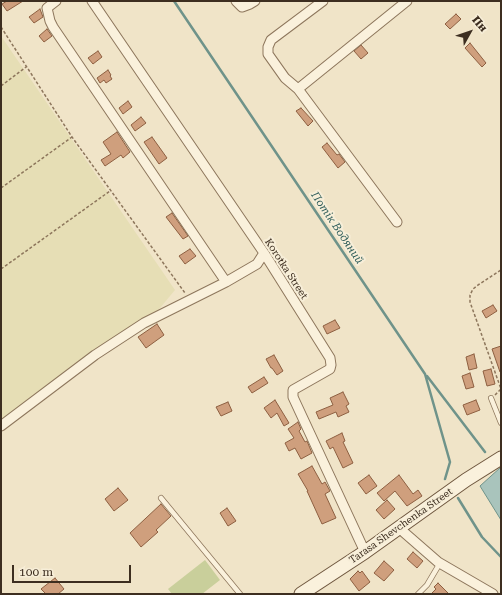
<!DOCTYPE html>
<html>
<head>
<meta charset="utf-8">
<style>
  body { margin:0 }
  #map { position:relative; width:502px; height:595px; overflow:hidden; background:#f0e4c8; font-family:"Roboto Serif",serif }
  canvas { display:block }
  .frame { position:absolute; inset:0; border:2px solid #3d2e20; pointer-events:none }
  .north { position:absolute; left:450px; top:12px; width:40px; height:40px; -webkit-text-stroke:3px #f7eed8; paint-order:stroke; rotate:50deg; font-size:11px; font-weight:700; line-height:16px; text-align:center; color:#3d2e20 }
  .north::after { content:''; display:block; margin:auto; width:14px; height:18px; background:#3d2e20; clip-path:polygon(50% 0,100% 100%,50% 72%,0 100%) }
  .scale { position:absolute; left:12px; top:565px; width:119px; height:18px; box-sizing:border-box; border:2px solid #3d2e20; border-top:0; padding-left:5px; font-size:12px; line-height:14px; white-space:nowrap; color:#3d2e20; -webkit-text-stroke:3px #f7eed8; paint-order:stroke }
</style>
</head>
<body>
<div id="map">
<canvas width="502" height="595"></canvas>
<div class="frame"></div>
<div class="north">Пн</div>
<div class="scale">100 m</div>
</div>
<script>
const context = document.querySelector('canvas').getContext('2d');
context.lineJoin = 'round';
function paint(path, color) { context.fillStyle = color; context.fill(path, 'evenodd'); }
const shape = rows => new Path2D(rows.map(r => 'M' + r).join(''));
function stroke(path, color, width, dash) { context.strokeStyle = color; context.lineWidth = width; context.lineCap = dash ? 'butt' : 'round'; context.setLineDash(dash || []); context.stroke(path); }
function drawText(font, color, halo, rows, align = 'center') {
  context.font = font + ' "Roboto Serif",serif'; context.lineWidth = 4; context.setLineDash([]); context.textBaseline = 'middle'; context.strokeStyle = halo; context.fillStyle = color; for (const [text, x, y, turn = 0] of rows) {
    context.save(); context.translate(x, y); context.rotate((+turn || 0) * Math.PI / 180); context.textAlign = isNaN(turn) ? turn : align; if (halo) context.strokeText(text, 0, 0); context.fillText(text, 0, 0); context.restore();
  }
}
paint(shape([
  [1,36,175,290,155,314,1,431]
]), '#e6deb5');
paint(shape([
  [205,560,220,580,202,594,172,594,168,589]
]), '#c9cf9b');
const water = shape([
  [501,467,501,520,480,486,501,467]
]);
paint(water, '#a9c4bc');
stroke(water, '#6f938a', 1);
stroke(shape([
  [174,1,425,374,450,462,445,479],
  [427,376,485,452],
  [458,498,482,537,501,557]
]), '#6f938a', 2.5);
const building = shape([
  [7,1,23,1,7,11,2,4,7,1],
  [40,9,43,17,34,23,29,17,40,9],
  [456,14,461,19,450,29,445,24,456,14],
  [47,29,52,36,44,42,39,36,47,29],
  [470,43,486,63,482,67,465,48,470,43],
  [361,45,368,53,361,59,354,51,361,45],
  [98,51,102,57,93,64,88,58,98,51],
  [108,70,111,75,110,76,112,79,106,83,104,80,100,83,97,78,108,70],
  [128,101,132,107,123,114,119,108,128,101],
  [301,108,313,121,308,126,296,111,301,108],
  [141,117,146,123,135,131,131,125,141,117],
  [117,132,130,152,123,158,121,155,105,166,101,160,111,154,103,142,117,132],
  [152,137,167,158,159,164,144,142,152,137],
  [327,143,337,155,339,154,345,162,338,168,322,147,327,143],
  [172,213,188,236,183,239,166,217,172,213],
  [190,249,196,256,185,264,179,256,190,249],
  [493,305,497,311,486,318,482,311,493,305],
  [335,320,340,328,327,334,323,326,335,320],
  [157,324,164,335,146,348,138,337,157,324],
  [501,346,501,372,500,372,492,349,501,346],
  [474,354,477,368,469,370,466,357,474,354],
  [274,355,283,371,277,375,272,368,271,368,266,359,274,355],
  [491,369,495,384,487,386,483,371,491,369],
  [470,373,474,387,466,389,462,376,470,373],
  [264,377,268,383,252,393,248,387,264,377],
  [343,392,349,404,346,406,349,412,338,417,336,412,319,419,316,412,333,405,330,398,343,392],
  [275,400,289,423,284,426,277,413,271,418,264,408,275,400],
  [476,400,480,410,467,415,463,405,476,400],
  [228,402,232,411,221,416,216,407,228,402],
  [298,422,301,429,299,431,305,442,307,441,312,453,301,459,295,448,289,451,285,443,294,438,288,429,298,422],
  [342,433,345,441,343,442,353,463,343,468,333,447,330,449,326,441,342,433],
  [312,466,322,484,325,482,330,491,325,494,336,518,322,524,307,491,308,491,298,474,312,466],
  [369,475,377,486,366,494,358,483,369,475],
  [399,475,413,494,418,490,422,496,407,506,395,491,384,501,377,493,399,475],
  [118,488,128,500,114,511,105,499,118,488],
  [387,500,395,509,384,519,376,510,387,500],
  [161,504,171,516,156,530,158,532,141,547,130,533,161,504],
  [227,508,236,521,228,526,220,513,227,508],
  [413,552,423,561,417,568,407,559,413,552],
  [384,561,394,570,384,581,374,573,384,561],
  [358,571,360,573,362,571,370,582,359,591,350,579,358,571],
  [55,578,64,589,58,594,46,594,41,589,55,578],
  [438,583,449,594,431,594,436,589,434,587,438,583]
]);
paint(building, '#cf9f7d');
stroke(building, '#8d5f41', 1);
const lane = shape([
  [491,398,501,423],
  [161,498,240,594],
  [418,594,427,585,440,563]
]);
const street = shape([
  [56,1,47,8,50,21,53,27,226,282],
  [92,1,264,253,330,358,331,365,330,369,293,390,293,397,365,552],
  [236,1,242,7,250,4,255,1],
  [323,1,271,40,268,47,268,54,285,78,298,89,397,222],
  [298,89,407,1],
  [1,426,95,355,144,323,226,282,257,264,264,253],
  [399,528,438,562,493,594]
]);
const secondary = shape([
  [301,594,365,552,466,480,501,458]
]);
stroke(lane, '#8d765c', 6);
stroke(street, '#8d765c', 11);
stroke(secondary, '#6f573f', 15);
stroke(shape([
  [1,27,72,137,185,293],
  [1,86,26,67],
  [1,188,72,137],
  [1,269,110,191],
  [495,395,501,389,470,302,470,295,473,289,478,285,501,270]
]), '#8d765c', 1.5, [3, 2]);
stroke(lane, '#faf1dc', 4.5);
stroke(street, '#faf1dc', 9);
stroke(secondary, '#faf1dc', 13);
drawText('10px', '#3d2e20', '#f7eed8', [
  ["Korotka Street",286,269,57],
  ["Tarasa Shevchenka Street",401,526,-35]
]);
drawText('italic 11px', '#2f5d5a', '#f7eed8', [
  ["Потік Водяний",337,228,56]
]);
</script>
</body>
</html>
